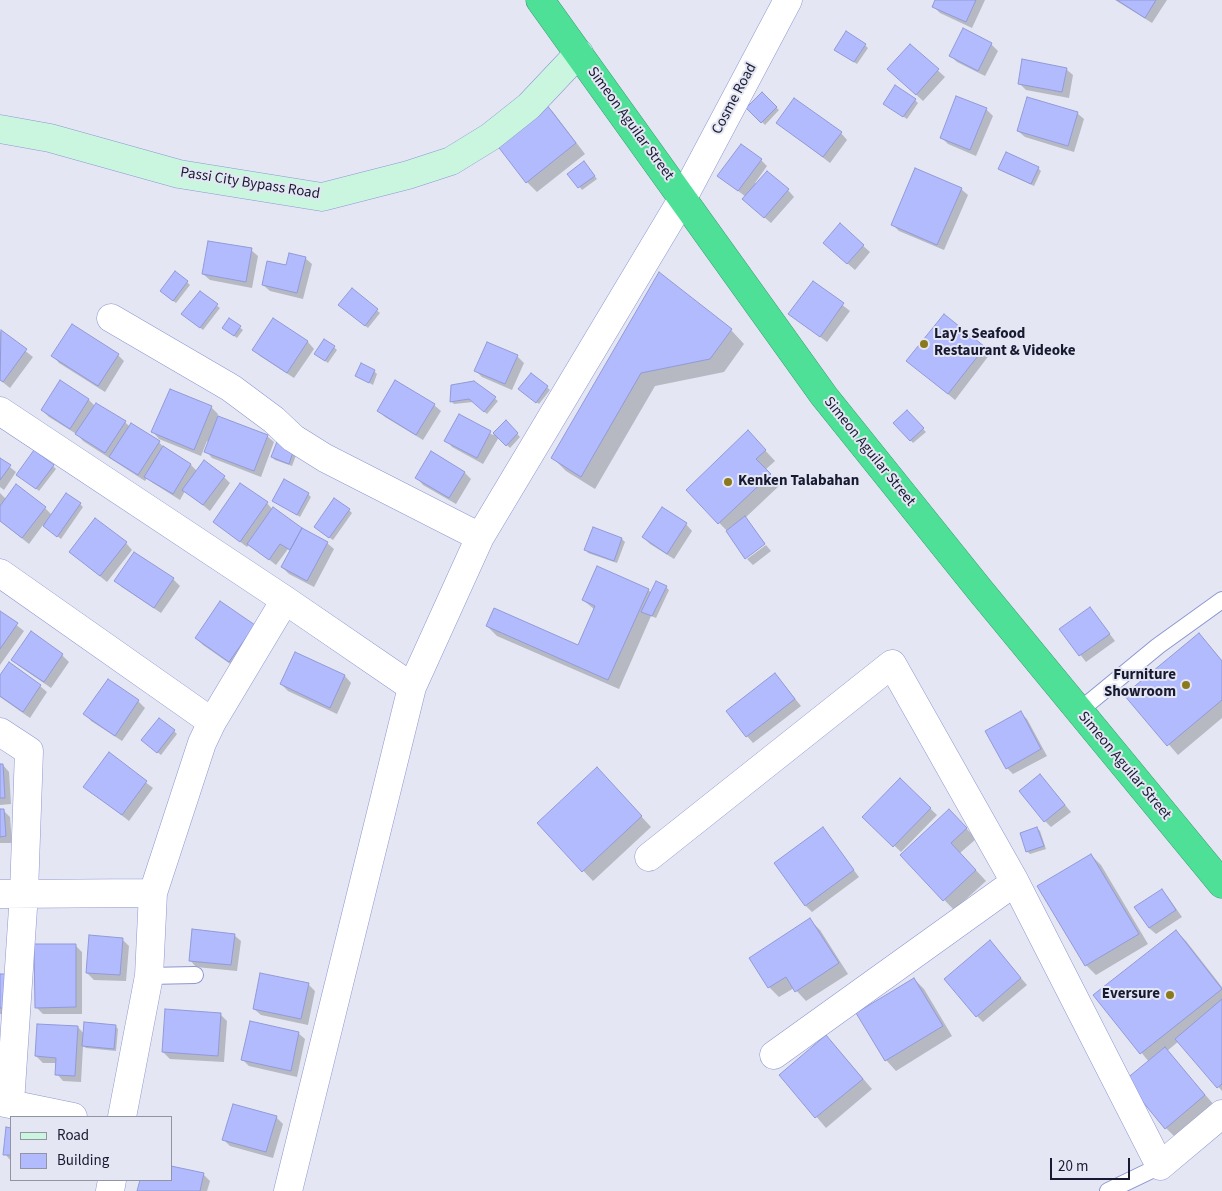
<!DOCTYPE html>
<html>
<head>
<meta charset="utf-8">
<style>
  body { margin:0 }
  #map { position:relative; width:1222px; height:1191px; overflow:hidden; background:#e4e6f3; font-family:"Source Sans 3",sans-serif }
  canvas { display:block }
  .legend { position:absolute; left:10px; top:1116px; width:162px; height:65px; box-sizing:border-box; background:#e4e6f3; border:1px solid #9294a5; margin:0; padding:6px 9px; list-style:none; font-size:15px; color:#171a31 }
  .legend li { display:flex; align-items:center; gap:10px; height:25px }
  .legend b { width:25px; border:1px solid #9294a5 }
  .scale { position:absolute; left:1050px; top:1158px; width:80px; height:22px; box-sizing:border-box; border:2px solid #171a31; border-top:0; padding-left:6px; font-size:15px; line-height:18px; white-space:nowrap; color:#171a31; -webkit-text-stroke:4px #e4e6f3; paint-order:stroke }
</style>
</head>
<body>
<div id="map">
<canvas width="1222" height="1191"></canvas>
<ul class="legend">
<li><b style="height:6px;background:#caf6e0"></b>Road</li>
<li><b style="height:14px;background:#b1bbfe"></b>Building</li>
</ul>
<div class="scale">20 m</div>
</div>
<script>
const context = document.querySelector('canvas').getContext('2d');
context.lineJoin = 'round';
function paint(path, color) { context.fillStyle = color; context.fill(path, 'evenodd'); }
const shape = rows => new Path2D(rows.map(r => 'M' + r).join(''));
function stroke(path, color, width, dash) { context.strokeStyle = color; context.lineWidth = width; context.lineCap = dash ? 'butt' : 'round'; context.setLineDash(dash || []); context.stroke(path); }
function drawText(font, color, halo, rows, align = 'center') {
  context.font = font + ' "Source Sans 3",sans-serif'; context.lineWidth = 4; context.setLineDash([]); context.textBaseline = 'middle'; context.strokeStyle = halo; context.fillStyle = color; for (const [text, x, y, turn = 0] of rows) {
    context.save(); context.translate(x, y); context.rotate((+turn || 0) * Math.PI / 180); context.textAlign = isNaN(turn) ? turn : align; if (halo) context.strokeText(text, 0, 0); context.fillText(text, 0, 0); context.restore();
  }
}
paint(shape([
  [936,0,985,0,972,28,940,13,933,6],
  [1115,0,1167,0,1152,23],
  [964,30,991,44,998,51,985,76,957,62,950,55],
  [865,45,868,48,857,64,838,52],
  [910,45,945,77,923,101,896,76],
  [1066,69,1073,75,1069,98,1026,90,1019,83],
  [762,94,779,110,765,125,748,108],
  [915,100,918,103,907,119,887,106],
  [543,102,553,112,585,154,537,192,527,182],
  [986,109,993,116,976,156,948,144,941,137],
  [1077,113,1084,119,1074,152,1025,137,1018,131],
  [778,123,841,133,847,140,830,163],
  [761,160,767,166,755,183,788,190,794,197,771,223,751,206,746,197,719,176],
  [587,166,597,179,582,190,569,174],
  [1038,168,1041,171,1034,186,1002,171,999,169],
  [961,189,968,195,944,250,899,231,892,224],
  [840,225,870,252,855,270,831,249],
  [251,250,258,256,252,288,210,280,203,274],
  [305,258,312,264,303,299,270,291,263,285],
  [659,274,731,330,744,344,724,372,655,386,595,489,566,471,553,458],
  [187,282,190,285,176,303,164,294],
  [813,282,850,311,827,342,790,314],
  [352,290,380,313,368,328,343,308],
  [200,293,220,308,203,330,186,317],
  [230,320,243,330,237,338,227,331],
  [274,320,308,342,314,349,294,378,260,356,254,349],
  [0,331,33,357,10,388,0,380],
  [334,347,337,350,328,363,319,357],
  [984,348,990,354,955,400,908,361],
  [118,355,124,361,105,392,59,363,53,356],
  [517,356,524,363,512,390,482,377,476,371],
  [374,371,377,374,373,385,357,376],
  [61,382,89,400,95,406,125,422,130,427,159,442,165,449,191,465,197,471,224,477,230,483,210,511,185,491,180,500,153,483,147,478,145,481,83,441,78,435,49,417,42,410],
  [474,382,498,401,487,414,473,402,454,404,451,401],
  [547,387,550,390,539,404,523,392],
  [170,390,211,407,218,414,217,417,267,436,274,442,261,477,212,458,206,451,209,442,207,441,201,456,159,439,153,432],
  [434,405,441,411,423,440,385,417,378,410],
  [907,412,926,432,913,443,895,423],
  [460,416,493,435,506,422,520,437,510,448,499,437,483,464,452,447,446,440],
  [748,432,775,461,765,470,780,485,745,518,765,543,746,557,727,531,688,490],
  [298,450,292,466,275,460,272,457],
  [431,453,465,473,471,479,456,504,423,485,417,478],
  [0,459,16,472,4,490,0,487],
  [53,466,56,469,39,491,21,477],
  [0,493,6,499,45,508,52,515,80,504,83,507,61,539,43,525,29,544,0,521],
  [308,494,311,497,300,517,274,501],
  [267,503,273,510,301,529,327,543,334,549,314,587,289,574,282,567,291,551,288,549,276,565,249,544,247,547,214,522],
  [349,510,352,513,333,540,318,530],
  [686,524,692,531,674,559,650,544,643,537],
  [593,529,622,539,625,542,617,563,588,553,586,550],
  [126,543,132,550,107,582,70,552],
  [766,545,771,551,753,565,747,559],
  [173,579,180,586,161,613,122,587,116,581],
  [666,587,669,590,656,618,651,616,619,689,497,636,487,626,579,647,595,610,583,600,648,590,652,593],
  [1090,608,1115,641,1086,662,1061,630],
  [0,612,24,631,0,665],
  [254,626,236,668,203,645,196,638],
  [1208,644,1222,661,1222,718,1178,755,1126,695],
  [296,653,345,676,351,683,337,714,288,691,281,684],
  [62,655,69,662,51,688,19,666,13,660],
  [775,674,801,706,753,743,747,736],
  [0,677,40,686,47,692,30,718,0,697],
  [108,680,138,701,145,708,122,741,91,721,85,714],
  [1020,712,1027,719,1047,756,1013,774,1007,768],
  [174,731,177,734,161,755,146,743],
  [109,754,153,788,129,821,85,787],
  [0,765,3,765,9,772,11,804,0,805],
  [607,779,651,827,593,881,538,823],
  [900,779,937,815,901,852,864,817],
  [1046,782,1071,812,1051,827,1045,821],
  [0,810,3,810,10,817,12,843,0,843],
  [959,820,976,839,960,853,986,881,954,910,901,855],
  [1037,828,1040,831,1046,849,1030,854,1027,851],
  [823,829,859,877,812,912,805,905],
  [1091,855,1101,865,1148,944,1096,975,1086,965,1039,887],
  [1162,890,1168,897,1182,917,1156,934,1149,928],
  [810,920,820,930,848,974,806,1001,794,988,779,997,769,987],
  [1176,931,1186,941,1222,987,1222,1091,1179,1041,1167,1051,1215,1106,1176,1138,1166,1128,1149,1062,1095,995],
  [234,935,241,941,237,971,196,967,190,960],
  [122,939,129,946,126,981,94,980,87,973],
  [76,946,82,952,82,1014,43,1014,36,1007],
  [996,949,1027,985,983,1022,977,1016],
  [0,975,12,1014,0,1014],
  [914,979,924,989,952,1036,896,1071,886,1060,858,1013],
  [308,984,315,991,308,1025,261,1015,254,1009],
  [220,1014,227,1021,224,1062,170,1059,163,1052],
  [115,1026,118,1029,116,1051,86,1048,83,1046,81,1082,63,1081,57,1074,57,1063,43,1063,36,1056,78,1027,84,1034],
  [298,1033,305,1039,297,1077,249,1066,243,1060],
  [836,1047,872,1089,826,1128,781,1075],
  [276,1117,283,1124,273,1158,230,1146,224,1140],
  [7,1129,11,1129,11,1161,5,1154],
  [203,1174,210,1181,207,1191,139,1191,141,1180,171,1180]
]), '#0003');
const building = shape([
  [935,0,976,0,966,22,932,7,935,0],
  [1117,0,1156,0,1145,18,1117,0],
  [963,28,992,43,978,71,949,56,963,28],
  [846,31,866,44,854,62,834,50,846,31],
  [910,44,939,69,916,95,887,69,910,44],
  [1022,59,1067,68,1062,92,1018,84,1022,59],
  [895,85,916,99,903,117,883,104,895,85],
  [762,92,777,107,761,123,746,108,762,92],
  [956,96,987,108,970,150,940,138,956,96],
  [1027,97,1078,112,1068,146,1017,131,1027,97],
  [794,98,842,132,823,157,776,123,794,98],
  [543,100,576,143,526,183,493,140,543,100],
  [741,144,762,159,738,191,717,176,741,144],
  [1006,152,1039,167,1031,184,998,169,1006,152],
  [584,161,595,176,578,188,567,174,584,161],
  [915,168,962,188,937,245,891,225,915,168],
  [767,171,789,189,764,218,742,199,767,171],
  [840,223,864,245,847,264,823,243,840,223],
  [208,241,252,248,246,282,202,274,208,241],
  [289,253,306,257,297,293,262,285,267,261,286,265,289,253],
  [175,271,188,281,173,301,160,291,175,271],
  [659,272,732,329,710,359,641,373,581,477,551,458,659,272],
  [813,281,844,303,820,337,788,314,813,281],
  [352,288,378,309,365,326,338,305,352,288],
  [200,291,218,304,200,328,181,314,200,291],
  [944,314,985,347,948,394,906,361,944,314],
  [229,318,241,326,234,336,222,328,229,318],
  [273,318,308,341,287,373,252,350,273,318],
  [72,324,119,354,98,386,51,356,72,324],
  [1,330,27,349,3,382,0,380,1,330],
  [324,339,335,346,325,361,314,354,324,339],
  [487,342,518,355,505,384,474,371,487,342],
  [361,363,375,370,369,383,355,376,361,363],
  [531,373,548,386,536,403,518,389,531,373],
  [60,380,89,399,70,429,41,410,60,380],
  [395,380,435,404,416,435,377,411,395,380],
  [474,381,496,397,484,412,469,399,450,402,451,385,474,381],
  [170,389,212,406,194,450,151,432,170,389],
  [96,403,126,421,105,453,75,434,96,403],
  [907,410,924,428,910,441,893,423,907,410],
  [459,414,491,431,477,458,444,441,459,414],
  [218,416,268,435,254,471,204,452,218,416],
  [506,420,518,433,506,446,493,433,506,420],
  [131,423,160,441,138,475,109,457,131,423],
  [748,430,766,450,756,459,771,474,718,524,686,490,748,430],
  [278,439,295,446,289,464,271,457,278,439],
  [163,446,191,464,173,494,144,477,163,446],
  [34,450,54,465,36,489,16,475,34,450],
  [431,451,465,472,449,498,415,478,431,451],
  [0,458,11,465,0,480,0,458],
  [204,460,225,476,203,505,182,490,204,460],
  [284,479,309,493,297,515,272,501,284,479],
  [240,483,268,502,240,542,213,522,240,483],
  [16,484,46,507,22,538,0,521,0,506,16,484],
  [66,493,81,503,57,537,43,526,66,493],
  [334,498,350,509,329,538,314,527,334,498],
  [273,507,302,528,290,550,280,544,269,560,247,544,273,507],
  [662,507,687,523,667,554,642,537,662,507],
  [745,516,765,544,745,559,726,531,745,516],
  [95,518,127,542,100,576,69,552,95,518],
  [593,527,622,538,614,561,584,550,593,527],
  [302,528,328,542,307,581,281,567,302,528],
  [134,552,174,578,154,608,114,581,134,552],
  [597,566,649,589,608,680,486,626,494,608,578,645,595,606,582,600,597,566],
  [656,581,667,586,652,616,641,612,656,581],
  [220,601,255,625,229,662,195,638,220,601],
  [1090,607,1110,634,1079,656,1059,629,1090,607],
  [0,611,18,623,0,649,0,611],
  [31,631,63,654,44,682,11,660,31,631],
  [1199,633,1222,661,1222,700,1167,746,1124,695,1199,633],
  [295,652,345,675,330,708,280,684,295,652],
  [9,662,41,685,23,712,0,696,0,675,9,662],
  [775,673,795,699,746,737,726,711,775,673],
  [108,679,139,700,115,736,83,714,108,679],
  [1021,711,1041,749,1006,769,985,731,1021,711],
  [159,718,175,730,157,753,141,740,159,718],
  [109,752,147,781,122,815,83,787,109,752],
  [0,764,3,764,5,798,0,798,0,764],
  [597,767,642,816,582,872,537,823,597,767],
  [1040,774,1065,805,1044,822,1019,791,1040,774],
  [900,778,931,808,893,847,862,817,900,778],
  [0,809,4,809,6,836,0,837,0,809],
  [949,809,967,828,951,843,976,870,943,901,900,855,949,809],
  [823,827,854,870,805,906,774,863,823,827],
  [1037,827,1044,846,1026,852,1020,833,1037,827],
  [1091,854,1139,934,1085,966,1037,886,1091,854],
  [1162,889,1176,910,1149,928,1134,907,1162,889],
  [810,918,839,963,795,992,786,977,768,988,749,958,810,918],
  [192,929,235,934,231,965,189,961,192,929],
  [1176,930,1222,989,1140,1054,1093,995,1176,930],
  [89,935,123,938,120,975,86,973,89,935],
  [990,940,1021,978,976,1017,944,979,990,940],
  [34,944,76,944,76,1007,35,1008,34,944],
  [260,973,309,983,301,1019,253,1009,260,973],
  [0,974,7,974,6,1008,0,1008,0,974],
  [914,978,943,1026,885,1061,856,1013,914,978],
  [1222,999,1222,1084,1217,1088,1175,1039,1222,999],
  [165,1009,221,1013,218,1056,162,1052,165,1009],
  [250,1021,299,1032,291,1071,241,1060,250,1021],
  [84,1022,116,1025,114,1049,82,1046,84,1022],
  [37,1024,78,1026,75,1076,55,1075,56,1058,35,1056,37,1024],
  [826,1035,863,1079,815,1118,779,1075,826,1035],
  [1165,1047,1205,1095,1165,1129,1125,1080,1165,1047],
  [233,1104,277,1116,266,1152,222,1140,233,1104],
  [6,1127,11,1128,11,1155,3,1155,6,1127],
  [171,1166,204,1173,200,1191,137,1191,140,1180,171,1180,171,1166]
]);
paint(building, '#b1bbfe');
stroke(building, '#919ad7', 1);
const lane = shape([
  [1079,711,1158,646,1222,600],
  [149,976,195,975],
  [1108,1191,1160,1166]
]);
const street = shape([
  [111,318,231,388,274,420,293,438,325,458,480,537],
  [0,411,285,600,412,687],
  [0,573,212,722],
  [0,732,29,751,24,893,10,1103],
  [649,857,892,664,1015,882,1160,1166,1222,1114],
  [0,894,153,893],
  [774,1055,1015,882],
  [0,1102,73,1117],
  [122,1117,149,976,153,893,202,743,212,722,285,600],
  [110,1191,112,1180],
  [288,1191,412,687,480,537,683,198,788,0]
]);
const secondary = shape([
  [0,129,50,138,179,174,322,197,408,175,451,161,490,137,529,106,579,53]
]);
const highway = shape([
  [540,0,824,396,979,589,1222,884]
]);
stroke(lane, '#8d96d2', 18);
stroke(street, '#8d96d2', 29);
stroke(secondary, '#8d96d2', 29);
stroke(highway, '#3b9b73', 29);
stroke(lane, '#fff', 16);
stroke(street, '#fff', 28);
stroke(secondary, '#caf6e0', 28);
stroke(highway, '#4ee097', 28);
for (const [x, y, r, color] of [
  [924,344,5,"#8b791e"],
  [728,482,5,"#8b791e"],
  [1186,685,5,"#8b791e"],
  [1170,995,5,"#8b791e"]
]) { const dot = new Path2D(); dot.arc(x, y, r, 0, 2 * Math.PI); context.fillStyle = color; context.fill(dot); stroke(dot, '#e4e6f3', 2); }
drawText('15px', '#171a31', '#e4e6f3', [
  ["Cosme Road",735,99,-62],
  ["Simeon Aguilar Street",630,124,54],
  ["Passi City Bypass Road",250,184,9],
  ["Simeon Aguilar Street",869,452,51],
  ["Simeon Aguilar Street",1124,766,50]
]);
drawText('bold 15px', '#171a31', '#e4e6f3', [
  ["Lay's Seafood",934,335],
  ["Restaurant & Videoke",934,352],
  ["Kenken Talabahan",738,482],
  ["Furniture",1176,676,"right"],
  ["Showroom",1176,693,"right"],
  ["Eversure",1160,995,"right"]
], 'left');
</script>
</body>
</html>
